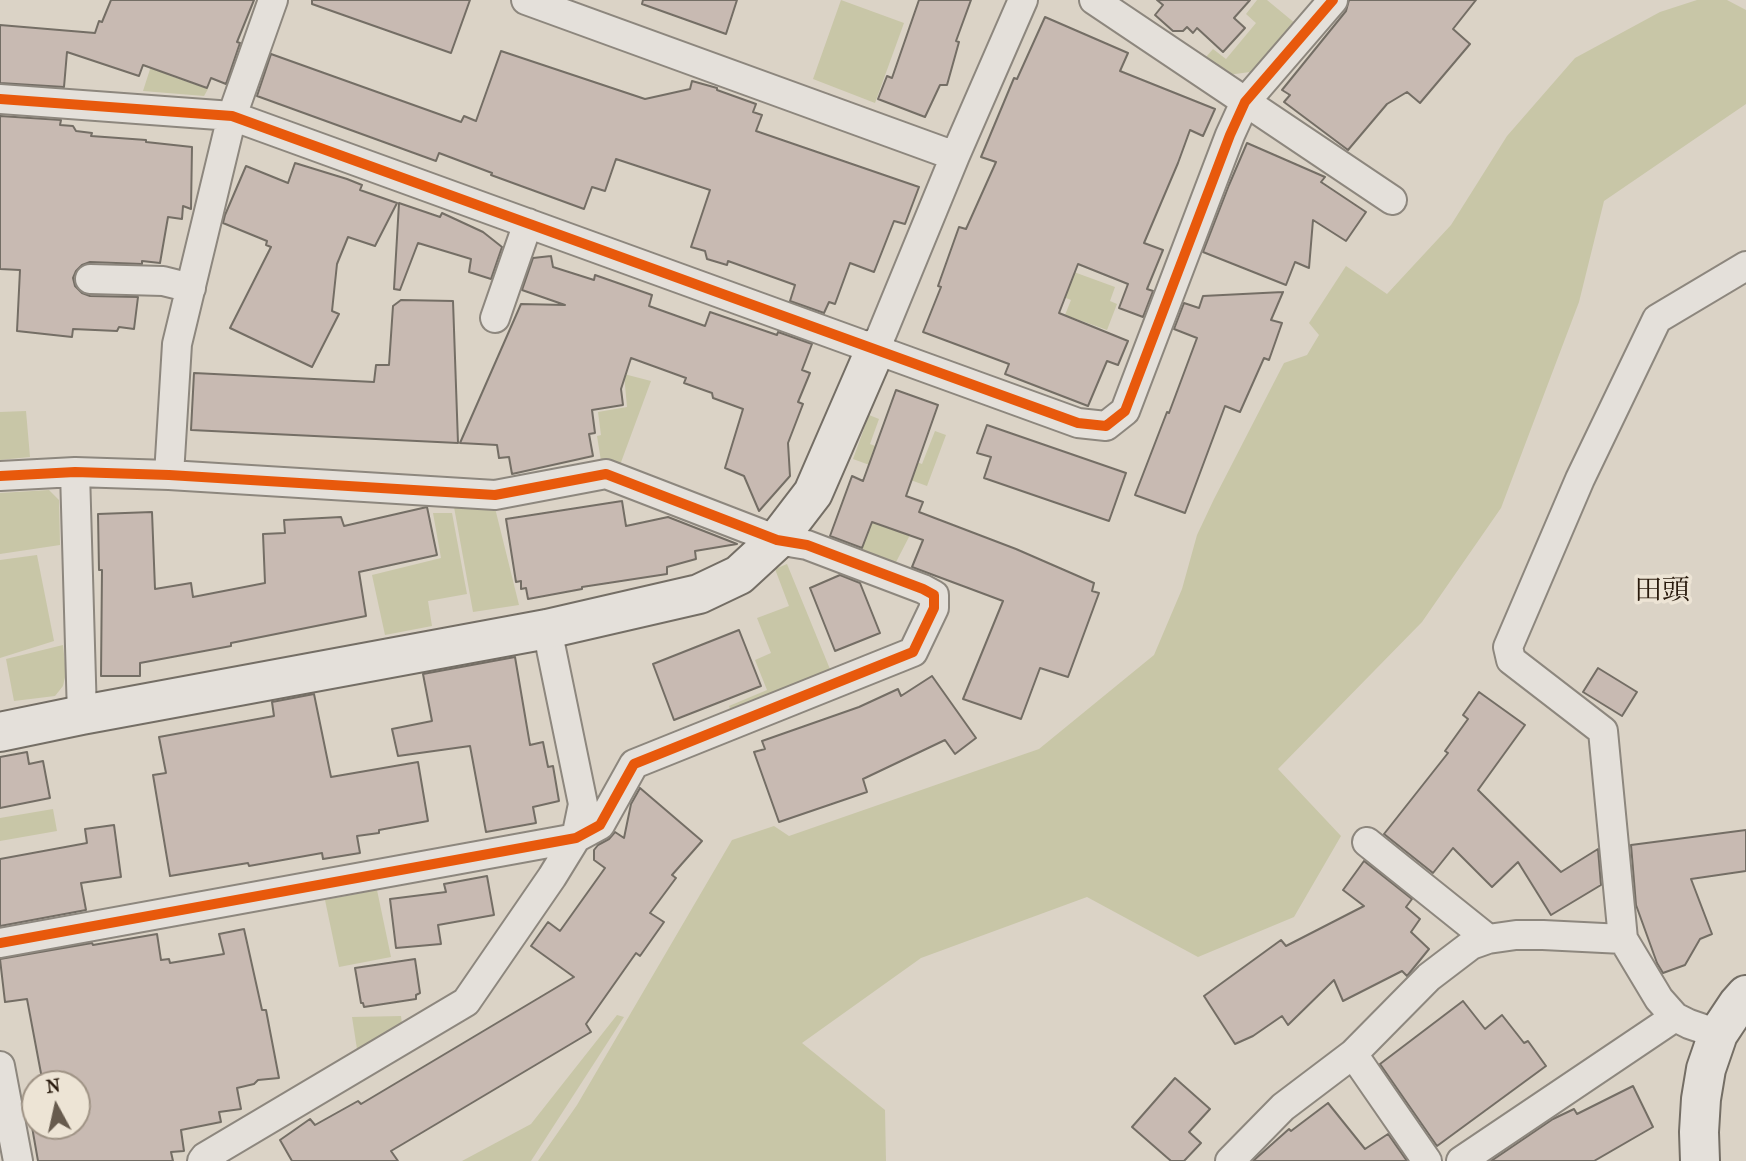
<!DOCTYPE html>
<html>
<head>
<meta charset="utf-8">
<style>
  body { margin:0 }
  #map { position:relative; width:1746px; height:1161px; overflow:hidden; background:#dbd3c6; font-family:"IM FELL French Canon",serif }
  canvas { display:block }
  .north { position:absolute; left:21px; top:1070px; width:70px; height:70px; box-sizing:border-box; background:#ede4d5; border:2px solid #9f9385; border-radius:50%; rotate:352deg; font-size:19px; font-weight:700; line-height:28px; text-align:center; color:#291a0d }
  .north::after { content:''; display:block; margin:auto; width:24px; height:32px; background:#675b4e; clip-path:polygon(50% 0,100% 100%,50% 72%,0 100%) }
</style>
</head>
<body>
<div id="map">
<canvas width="1746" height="1161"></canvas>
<div class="north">N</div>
</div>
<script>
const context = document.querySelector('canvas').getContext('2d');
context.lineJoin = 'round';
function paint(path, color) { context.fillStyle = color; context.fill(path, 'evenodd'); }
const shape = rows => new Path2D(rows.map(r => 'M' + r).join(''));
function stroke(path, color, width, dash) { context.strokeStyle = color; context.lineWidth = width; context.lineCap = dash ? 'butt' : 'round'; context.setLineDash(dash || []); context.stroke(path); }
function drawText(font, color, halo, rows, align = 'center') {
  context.font = font + ' "IM FELL French Canon","Noto Serif JP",serif'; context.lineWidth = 7; context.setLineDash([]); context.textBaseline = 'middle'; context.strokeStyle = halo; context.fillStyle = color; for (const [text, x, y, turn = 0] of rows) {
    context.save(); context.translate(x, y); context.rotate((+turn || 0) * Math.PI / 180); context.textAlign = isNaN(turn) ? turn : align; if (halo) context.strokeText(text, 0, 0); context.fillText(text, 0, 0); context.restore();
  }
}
paint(shape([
  [841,0,904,23,875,103,813,79],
  [1257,0,1267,0,1296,24,1257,71,1228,75,1206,57,1213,49,1226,59,1256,23,1246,14],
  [1697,0,1727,0,1746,10,1746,104,1604,201,1579,302,1501,508,1422,622,1278,769,1341,836,1294,917,1198,957,1087,897,921,958,802,1043,885,1110,886,1161,538,1161,577,1105,732,840,774,826,789,836,1039,749,1154,655,1182,589,1197,535,1214,499,1284,363,1307,355,1319,335,1309,323,1346,266,1387,294,1451,225,1507,136,1575,58,1660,12],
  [152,63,158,65,168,75,208,89,204,96,143,91],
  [1052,264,1115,287,1110,301,1117,304,1107,330,1065,315,1071,300,1061,296],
  [624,374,651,381,620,465,601,461,597,436,601,435,598,412,627,407],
  [26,411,30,457,0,460,0,412],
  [869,415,879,419,870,444,922,464,935,431,946,435,927,486,853,459],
  [49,490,59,500,60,545,0,554,0,493],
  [454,507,485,510,495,508,519,605,473,612],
  [433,513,452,513,467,594,428,601,432,626,385,635,372,575,441,558],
  [872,522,910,535,894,566,861,552],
  [37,555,54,641,0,658,0,560],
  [787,564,832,674,732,714,729,706,767,690,755,660,771,653,757,618,789,606,775,569],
  [63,645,66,673,63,686,55,696,14,701,6,659],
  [53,809,57,831,0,841,0,818],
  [377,890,391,957,339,967,325,900],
  [617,1015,624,1017,531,1161,462,1161,531,1124],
  [401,1016,402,1024,357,1049,352,1017]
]), '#c8c6a7');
const building = shape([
  [111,0,254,0,237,42,240,43,226,84,211,78,207,88,143,65,139,76,67,52,64,87,0,83,0,25,95,33,99,21,102,22,111,0],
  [312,0,470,0,451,53,312,4,312,0],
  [643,0,737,0,726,34,642,4,643,0],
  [919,0,971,0,956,41,959,42,947,85,940,85,925,117,878,99,887,76,892,78,919,0],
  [1157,0,1250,0,1234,18,1245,28,1223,52,1197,28,1193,33,1187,27,1183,31,1173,31,1155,15,1163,5,1157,0],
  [1349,0,1476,0,1453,29,1470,44,1420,103,1407,92,1387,104,1348,150,1284,102,1290,95,1282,90,1346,11,1349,0],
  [1045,17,1128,53,1120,71,1215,109,1203,136,1190,130,1178,163,1144,243,1163,250,1147,289,1153,291,1143,317,1119,308,1128,284,1078,264,1059,313,1128,341,1118,365,1107,361,1088,406,1005,374,1009,364,923,332,941,287,938,286,959,227,966,229,996,162,981,157,1014,78,1017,79,1045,17],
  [501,51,645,99,690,89,692,81,717,88,717,90,756,104,753,112,762,115,756,131,919,187,905,224,894,221,874,272,850,263,835,304,829,302,824,313,790,301,795,285,728,261,727,265,707,259,705,251,691,247,710,190,616,159,605,191,592,187,584,209,491,175,492,173,439,153,436,161,257,96,271,54,461,122,464,116,476,121,501,51],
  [0,116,61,120,60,125,73,126,76,131,92,133,91,136,146,140,146,142,192,147,191,209,183,206,182,219,168,217,160,263,142,261,142,264,90,262,82,265,76,271,73,278,75,286,82,293,90,296,138,297,134,329,119,327,117,331,73,329,72,337,17,331,20,270,0,269,0,116],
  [1247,143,1325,177,1321,182,1366,212,1346,241,1313,220,1309,268,1295,262,1286,285,1203,252,1229,185,1247,143],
  [295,163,347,179,362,185,360,190,397,203,375,246,348,237,337,264,332,311,339,314,312,367,230,328,271,247,266,245,267,241,223,223,225,215,246,166,288,183,295,163],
  [399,203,440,217,442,213,483,232,502,247,491,279,469,272,471,259,418,243,400,290,394,289,399,203],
  [551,256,553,267,594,280,595,275,652,295,649,306,705,326,710,312,777,335,778,332,812,344,802,370,810,373,798,402,803,404,788,443,790,476,759,511,744,476,725,468,743,409,713,398,712,393,684,383,686,378,631,358,621,389,623,405,592,410,595,433,589,434,593,456,512,474,509,457,499,458,497,445,460,443,521,304,565,305,522,290,533,258,551,256],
  [1283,292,1271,320,1282,323,1269,360,1264,358,1240,412,1225,406,1185,513,1135,495,1167,412,1169,413,1197,338,1174,329,1184,303,1199,308,1203,296,1283,292],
  [401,300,453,301,458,443,191,430,194,373,374,382,376,365,389,365,393,306,401,300],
  [896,390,938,405,906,496,923,502,919,512,1016,549,1094,583,1092,591,1099,593,1068,677,1040,668,1021,719,963,699,1003,601,912,567,923,540,872,522,862,548,830,536,852,476,863,481,896,390],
  [987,425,1126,473,1109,521,984,478,991,457,977,453,987,425],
  [622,501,626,526,668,517,737,544,695,551,696,559,667,567,667,574,582,587,582,589,528,599,526,588,521,589,521,581,516,582,506,519,622,501],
  [427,507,437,555,359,572,366,616,231,643,231,646,140,663,140,676,101,676,102,570,99,570,98,514,152,512,155,589,191,583,193,597,265,583,263,534,285,533,284,520,341,517,344,526,427,507],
  [840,575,860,583,880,633,835,651,810,588,840,575],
  [739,630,761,686,674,720,653,664,739,630],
  [515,657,530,745,543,742,548,767,553,766,559,801,533,807,536,823,486,832,470,746,398,756,392,729,432,721,423,674,515,657],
  [1598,668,1637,692,1622,716,1583,692,1598,668],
  [932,676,976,738,955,754,945,740,863,779,867,792,779,822,754,752,765,749,762,741,859,707,898,689,901,696,932,676],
  [1479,692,1525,725,1478,790,1561,872,1598,849,1601,885,1551,915,1518,862,1492,887,1453,848,1433,873,1384,834,1448,753,1445,751,1468,719,1463,715,1479,692],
  [314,694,331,777,418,762,428,821,379,830,379,833,357,836,360,853,323,859,322,853,249,866,248,863,170,876,153,775,166,773,159,737,274,716,272,702,314,694],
  [27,752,29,764,43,761,50,798,0,808,0,757,27,752],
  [640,788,702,841,672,875,676,878,650,913,664,922,640,956,636,953,586,1024,591,1032,391,1151,398,1161,292,1161,280,1140,310,1119,315,1125,358,1101,361,1104,574,977,531,946,548,922,560,931,605,868,594,860,594,850,598,845,609,839,615,832,624,838,631,804,640,788],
  [114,825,121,877,81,883,86,910,0,926,0,859,87,843,85,829,114,825],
  [1746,830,1746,871,1691,879,1712,934,1700,939,1685,965,1663,973,1657,963,1636,905,1631,845,1746,830],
  [1364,861,1412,899,1406,907,1420,919,1411,932,1429,949,1407,976,1402,971,1343,1001,1334,980,1288,1025,1282,1016,1253,1036,1235,1044,1204,996,1281,940,1286,946,1364,906,1343,890,1364,861],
  [487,876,494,915,438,925,441,944,396,948,390,899,446,892,444,884,487,876],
  [244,929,262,1010,266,1010,279,1078,258,1080,254,1084,237,1088,241,1109,219,1112,221,1122,181,1130,184,1151,171,1152,173,1161,38,1161,28,1104,35,1103,35,1126,77,1126,77,1084,43,1084,27,999,5,1002,0,959,92,943,93,945,157,934,161,960,169,959,170,963,224,954,219,934,244,929],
  [415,959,420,993,416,995,416,999,364,1007,363,1003,361,1003,355,968,415,959],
  [1463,1001,1485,1029,1502,1015,1524,1043,1528,1041,1546,1066,1437,1146,1380,1064,1463,1001],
  [1175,1078,1210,1109,1189,1132,1201,1143,1184,1161,1171,1161,1132,1127,1175,1078],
  [1633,1086,1653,1127,1594,1161,1491,1161,1553,1119,1574,1109,1577,1114,1633,1086],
  [1328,1103,1365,1149,1388,1134,1407,1161,1253,1161,1289,1129,1291,1131,1328,1103]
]);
paint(building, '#c8bab2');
stroke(building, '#746e65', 2);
const street = shape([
  [526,0,955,156],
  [1094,0,1392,200],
  [0,99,232,116,1078,423,1106,426,1125,411,1230,135,1245,102,1333,0],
  [90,279,163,281,191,288],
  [495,318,528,223],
  [876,348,955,156,1023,0],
  [75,472,82,715],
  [169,475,177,344,232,116,273,0],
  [0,476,75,472,169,475,495,495,606,474,777,540,807,545,923,589,934,595,934,608,913,652,634,764,600,825,576,838,0,943],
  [1367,842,1488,939],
  [1718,1034,1689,1024,1675,1017,1659,999,1623,939,1603,731,1511,660,1508,647,1580,479,1657,319,1746,266],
  [1353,1054,1427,1161],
  [0,1066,18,1161],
  [202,1161,205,1157,466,1002,552,877,576,838,583,804,547,629],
  [1230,1161,1283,1107,1353,1054,1429,977,1471,945,1488,939,1516,935,1543,935,1623,939],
  [1461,1161,1675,1017]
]);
const secondary = shape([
  [0,732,82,715,547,629,699,594,739,575,777,540,813,493,876,348],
  [1700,1161,1699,1132,1701,1099,1706,1069,1718,1034,1738,1004,1746,995]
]);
stroke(street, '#8d877e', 32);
stroke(secondary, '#746e65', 42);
stroke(street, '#e4e0da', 28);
stroke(secondary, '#e4e0da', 38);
stroke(shape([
  [0,99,232,116,1078,423,1106,426,1125,411,1230,135,1245,102,1333,0],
  [0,476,75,472,169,475,495,495,606,474,777,540,807,545,923,589,934,595,934,608,913,652,634,764,600,825,576,838,0,943]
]), '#e8590c', 10);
drawText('28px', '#291a0d', '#ede4d5', [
  ["田頭",1662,592]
]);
</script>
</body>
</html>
